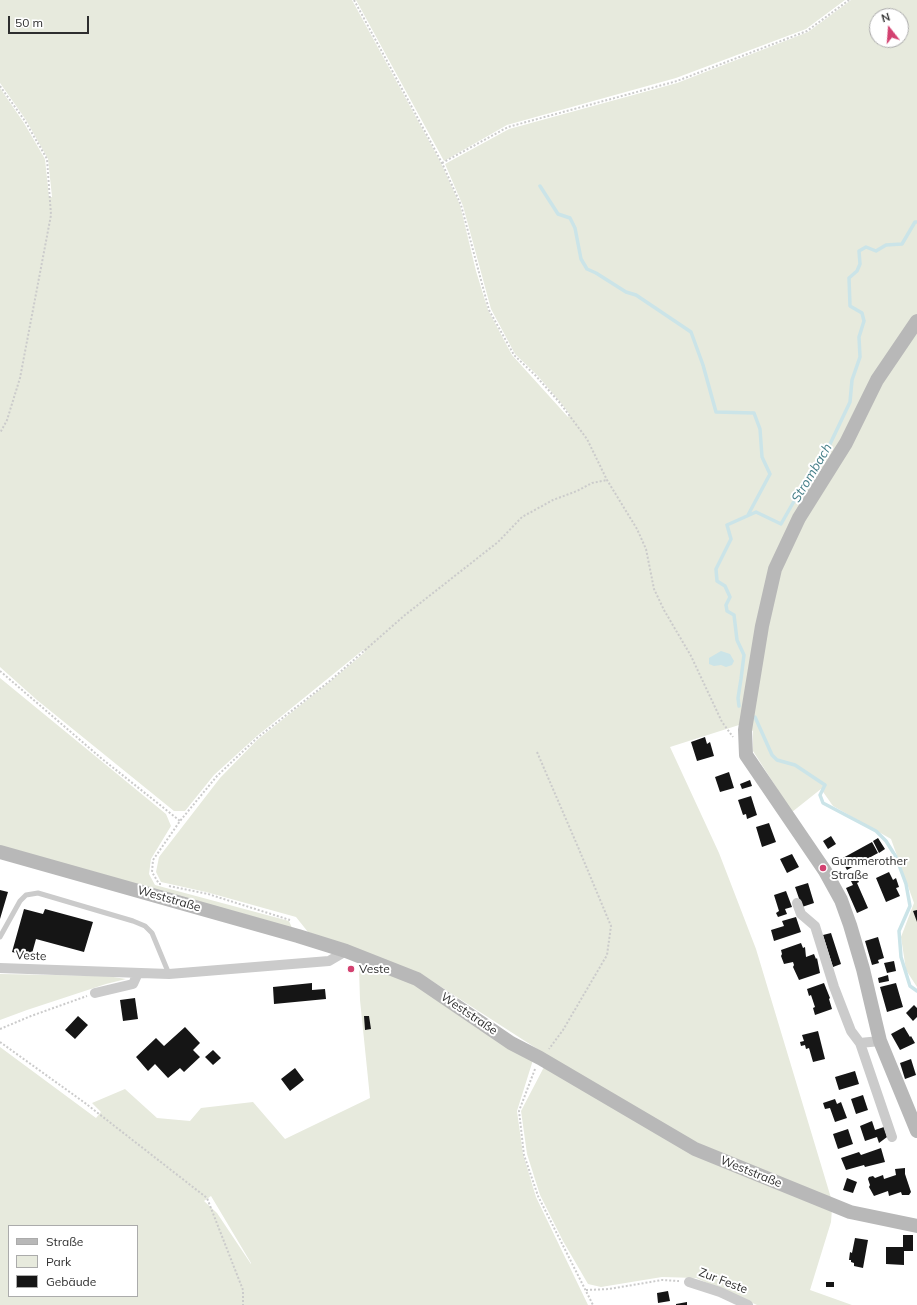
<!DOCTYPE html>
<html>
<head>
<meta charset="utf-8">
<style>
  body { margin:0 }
  #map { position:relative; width:917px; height:1305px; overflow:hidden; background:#fff; font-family:Mulish,sans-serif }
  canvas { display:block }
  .legend { position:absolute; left:8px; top:1225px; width:130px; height:72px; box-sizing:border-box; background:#fff; border:1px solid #ababab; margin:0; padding:5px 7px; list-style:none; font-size:12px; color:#2e2e2e }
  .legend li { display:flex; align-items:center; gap:8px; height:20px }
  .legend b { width:20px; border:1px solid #ababab }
  .north { position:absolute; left:869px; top:8px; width:40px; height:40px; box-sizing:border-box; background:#fff; border:1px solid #ababab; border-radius:50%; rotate:343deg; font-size:11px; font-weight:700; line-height:16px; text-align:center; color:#2e2e2e }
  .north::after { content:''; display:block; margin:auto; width:14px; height:18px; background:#d34170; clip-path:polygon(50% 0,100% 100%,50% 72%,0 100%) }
  .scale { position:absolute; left:8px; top:16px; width:81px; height:18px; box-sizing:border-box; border:2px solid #2e2e2e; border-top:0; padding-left:5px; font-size:12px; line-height:14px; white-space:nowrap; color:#2e2e2e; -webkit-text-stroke:3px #fff; paint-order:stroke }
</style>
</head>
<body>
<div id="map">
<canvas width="917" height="1305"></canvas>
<ul class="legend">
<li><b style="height:5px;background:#b8b8b8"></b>Straße</li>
<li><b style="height:11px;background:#e7eadd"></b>Park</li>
<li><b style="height:11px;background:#151515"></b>Gebäude</li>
</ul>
<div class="north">N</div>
<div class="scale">50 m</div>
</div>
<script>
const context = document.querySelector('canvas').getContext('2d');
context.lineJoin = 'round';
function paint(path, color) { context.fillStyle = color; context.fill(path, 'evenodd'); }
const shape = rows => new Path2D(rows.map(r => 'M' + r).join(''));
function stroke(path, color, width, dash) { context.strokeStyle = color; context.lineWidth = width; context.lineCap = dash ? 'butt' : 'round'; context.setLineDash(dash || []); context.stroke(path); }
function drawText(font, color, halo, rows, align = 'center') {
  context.font = font + ' Mulish,sans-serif'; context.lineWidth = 4; context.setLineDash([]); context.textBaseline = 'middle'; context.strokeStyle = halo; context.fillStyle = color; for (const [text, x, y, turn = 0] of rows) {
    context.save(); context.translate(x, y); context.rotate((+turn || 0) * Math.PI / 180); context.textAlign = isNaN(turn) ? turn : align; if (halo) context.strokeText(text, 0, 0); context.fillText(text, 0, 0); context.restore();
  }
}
paint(shape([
  [0,0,352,0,441,163,460,205,476,271,488,310,512,355,568,417,570,415,561,403,537,375,515,354,491,309,463,206,445,164,509,129,677,83,808,32,851,0,917,0,917,987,906,970,901,937,914,903,891,839,833,806,821,789,792,812,753,751,753,731,739,725,670,747,719,853,756,949,831,1198,696,1147,556,1061,421,974,308,932,296,917,206,892,161,882,156,872,159,857,220,778,257,740,332,680,365,652,363,650,257,736,214,775,185,811,174,811,37,700,0,667,0,88,24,123,45,159,49,197,52,197,48,159,26,120,0,83],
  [877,16,901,16,901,40,877,40],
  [356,0,845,0,806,29,676,78,507,125,444,161],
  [0,678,166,814,171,826,151,859,149,874,155,885,289,921,292,928,0,846],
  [359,968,384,972,414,984,533,1060,517,1111,523,1154,536,1197,588,1305,0,1305,0,1047,96,1118,101,1112,92,1103,125,1089,157,1118,190,1121,201,1108,253,1102,285,1139,370,1098,360,1000],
  [211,1196,251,1263,251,1264,217,1213,204,1201],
  [9,1226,137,1226,137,1296,9,1296],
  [0,974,107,976,126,979,106,984,27,1010,0,1020],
  [544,1067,832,1209,831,1222,810,1290,852,1305,757,1305,696,1278,662,1277,601,1287,588,1284,563,1241,540,1195,527,1154,521,1111]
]), '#e7eadd');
paint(shape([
  [721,651,730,654,734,661,732,665,726,667,721,665,714,666,709,664,709,658]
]), '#cbe4e8');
stroke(shape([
  [540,186,558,214,570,218,575,228,581,259,587,269,596,273,626,292,636,295,691,332,703,365,716,412,754,413,760,429,762,457,770,474,748,515],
  [739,706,738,698,741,679,744,655,737,640,734,615,727,611,726,605,730,597,725,586,717,581,716,569,731,539,727,525,756,512,781,524,793,503,822,461,850,402,852,380,860,357,859,337,864,321,862,313,850,306,849,278,857,271,860,264,859,251,866,247,876,251,886,245,902,244,915,222,917,222],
  [755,717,772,755,777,760,795,765,825,785,820,795,823,803,876,831,886,841,896,857,906,884,910,906,899,931,901,957,910,986,917,991]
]), '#cbe4e8', 3.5);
paint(shape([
  [705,737,707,744,710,742,714,756,697,761,691,742],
  [729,772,734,788,720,792,715,777],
  [750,780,752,786,742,789,740,784],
  [751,796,757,815,747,819,746,814,743,815,738,800],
  [769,823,776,842,762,847,756,827],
  [831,836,836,844,828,849,823,841],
  [878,838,885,849,879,853,873,841],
  [872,842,878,853,847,870,841,859],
  [792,854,799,867,787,873,780,859],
  [889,872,893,880,896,878,899,887,896,888,900,896,886,902,876,878],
  [856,876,859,882,857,883,868,908,857,913,846,888,853,885,850,879],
  [808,883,814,903,802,907,795,887],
  [0,890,8,892,0,919],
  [786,891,792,907,785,909,787,914,778,917,776,913,779,911,774,895],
  [24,909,43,914,45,909,93,922,84,952,36,939,31,957,12,952],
  [917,910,917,922,913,911],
  [796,917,801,932,774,941,771,930,784,926,782,921],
  [831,933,841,964,833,967,823,935],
  [878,937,884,958,878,960,879,963,872,965,865,941],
  [801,943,803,948,805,947,806,957,814,954,816,959,817,958,820,973,799,980,793,967,794,965,793,962,784,964,781,956,782,954,781,950],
  [894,961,896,971,887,973,884,963],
  [888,975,889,981,879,983,878,978],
  [312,983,312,990,325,989,326,999,274,1004,273,987],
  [824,983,830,998,829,999,832,1009,815,1015,813,1008,815,1007,811,995,809,996,807,989],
  [896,983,903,1007,887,1012,880,987],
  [135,998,138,1019,123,1021,120,1000],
  [914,1005,917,1008,917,1017,913,1021,906,1013],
  [78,1016,88,1025,75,1039,65,1030],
  [364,1016,369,1016,371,1029,365,1030],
  [185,1027,200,1043,193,1050,200,1057,184,1072,180,1068,168,1078,155,1064,148,1071,136,1057,156,1038,164,1046],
  [904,1027,910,1037,911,1036,915,1043,900,1050,891,1034],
  [818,1031,825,1059,813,1062,809,1048,806,1049,805,1045,801,1046,800,1042,804,1041,802,1035],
  [213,1050,221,1058,213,1065,205,1057],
  [911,1059,916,1075,905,1079,900,1063],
  [295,1068,304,1080,290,1091,281,1079],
  [855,1071,859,1084,839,1090,835,1077],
  [863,1095,868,1110,856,1114,851,1099],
  [835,1099,837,1104,841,1102,847,1118,835,1122,830,1108,825,1109,823,1103],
  [872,1121,875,1130,884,1127,887,1137,879,1143,877,1137,865,1141,860,1126],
  [848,1129,853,1144,838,1149,833,1134],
  [881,1148,885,1162,865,1167,864,1165,846,1170,841,1158,859,1152,861,1155],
  [905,1168,905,1174,911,1192,909,1195,902,1195,901,1192,889,1196,888,1191,874,1196,869,1187,870,1185,868,1179,869,1177,873,1176,875,1178,883,1175,884,1179,896,1175,895,1169],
  [847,1178,857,1182,853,1193,843,1190],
  [903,1235,913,1235,913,1251,904,1251,904,1265,886,1264,886,1247,903,1247],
  [855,1238,868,1240,863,1268,854,1266,854,1263,851,1262,851,1260,849,1260,850,1252,852,1253],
  [826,1282,834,1282,834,1287,826,1287],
  [668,1291,670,1301,658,1303,657,1293],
  [687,1302,687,1305,676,1305,676,1304]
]), '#151515');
stroke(shape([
  [354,0,442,163,461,205,489,310,514,355,536,376,560,403,587,439,607,480,637,529,646,549,654,589,664,610,691,656,722,722,733,737],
  [0,86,25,121,47,159,51,215,20,378,7,420,0,433],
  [442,163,508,127,677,81,807,31,849,0],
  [0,671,101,758,180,821],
  [537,752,578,847,611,926,607,955,563,1030,549,1049],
  [161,884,159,884,152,872,153,860,180,821,217,776,257,738,331,680,405,615,498,542,522,517,553,500,577,491,592,483,607,480],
  [169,886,208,894,290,920],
  [0,1029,31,1016,87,996],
  [0,1042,85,1103,207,1198,243,1290,243,1305],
  [535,1069,519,1111,524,1155,538,1196,593,1305],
  [586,1290,609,1289,662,1280,679,1281]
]), '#cbcbcb', 2, [2, 2]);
stroke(shape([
  [0,937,20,901,26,895,38,893,133,921,145,926,152,933,169,974]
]), '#cbcbcb', 5);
stroke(shape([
  [797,903,801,914,815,926,834,987,851,1031,860,1043,880,1041],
  [0,968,169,974,329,961,346,951],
  [95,993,133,984,138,973],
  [860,1043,892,1137],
  [689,1282,720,1292,748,1305]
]), '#cbcbcb', 10);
stroke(shape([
  [917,321,877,380,846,443,799,518,775,569,762,626,745,730,746,755,825,871,841,900,850,925,863,969,880,1041,917,1131],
  [0,852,298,936,346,951,417,979,511,1043,540,1058,695,1149,850,1212,917,1226]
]), '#b8b8b8', 14);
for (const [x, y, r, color] of [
  [823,868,4,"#d34170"],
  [351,969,4,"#d34170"]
]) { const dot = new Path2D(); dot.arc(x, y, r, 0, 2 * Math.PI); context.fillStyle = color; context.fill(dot); stroke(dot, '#fff', 1.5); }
drawText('12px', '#2e2e2e', '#fff', [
  ["Gummerother",831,861],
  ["Straße",831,875],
  ["Veste",359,969]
], 'left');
drawText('12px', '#2e2e2e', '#fff', [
  ["Weststraße",169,899,16],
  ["Veste",31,956,2],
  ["Weststraße",469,1014,34],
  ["Weststraße",751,1172,22],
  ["Zur Feste",723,1281,21]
]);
drawText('italic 13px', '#447e87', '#fff', [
  ["Strombach",812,473,-59]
]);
</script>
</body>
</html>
